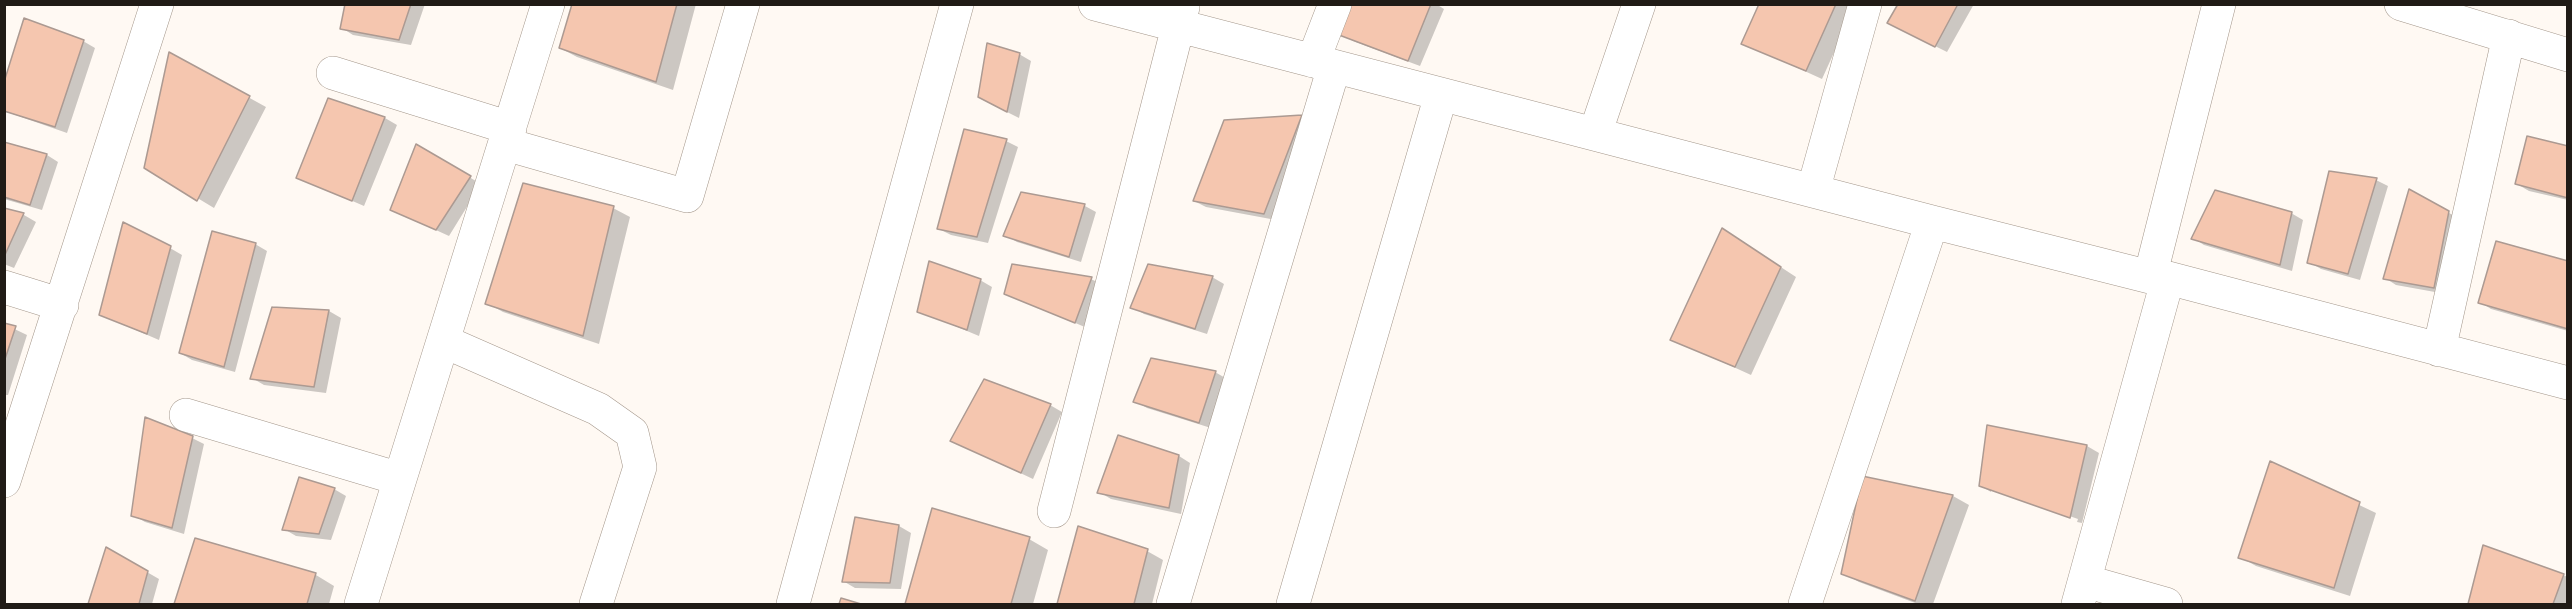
<!DOCTYPE html>
<html>
<head>
<meta charset="utf-8">
<style>
  body { margin:0 }
  #map { position:relative; width:2572px; height:609px; overflow:hidden; background:#fff9f3; font-family:Roboto,sans-serif }
  canvas { display:block }
  .frame { position:absolute; inset:0; border:6px solid #201b16; pointer-events:none }
</style>
</head>
<body>
<div id="map">
<canvas width="2572" height="609"></canvas>
<div class="frame"></div>
</div>
<script>
const context = document.querySelector('canvas').getContext('2d');
context.lineJoin = 'round';
function paint(path, color) { context.fillStyle = color; context.fill(path, 'evenodd'); }
const shape = rows => new Path2D(rows.map(r => 'M' + r).join(''));
function stroke(path, color, width, dash) { context.strokeStyle = color; context.lineWidth = width; context.lineCap = dash ? 'butt' : 'round'; context.setLineDash(dash || []); context.stroke(path); }
paint(shape([
  [347,4,425,4,411,45,353,35,342,28],
  [574,4,696,4,673,90,577,57,560,48],
  [1351,4,1436,4,1444,9,1420,66,1353,41,1341,34],
  [1761,4,1856,4,1822,79,1743,43],
  [1899,4,1974,4,1947,52,1901,29],
  [83,41,95,48,67,133,4,111,4,87],
  [170,54,266,107,214,208,146,167],
  [1019,54,1031,61,1019,118,991,104],
  [329,100,385,118,397,125,364,206,297,177],
  [1301,117,1313,124,1276,220,1206,207,1194,201,1225,122],
  [1006,141,1018,147,988,243,951,235,939,229],
  [4,143,47,155,58,162,42,210,4,199],
  [416,146,481,184,449,236,392,210],
  [2568,148,2568,200,2529,191,2517,184],
  [2376,180,2388,186,2360,280,2321,269,2309,262],
  [2409,191,2460,219,2446,294,2396,285,2385,278],
  [1022,194,1085,206,1096,212,1081,262,1017,242,1005,235],
  [613,208,630,217,599,344,503,312,487,303],
  [4,209,24,215,36,222,14,268,4,264],
  [2291,213,2303,220,2292,271,2204,245,2193,238],
  [1738,239,1796,277,1751,375,1672,339],
  [255,244,267,251,235,372,192,360,180,353],
  [170,248,182,255,159,340,101,315],
  [2568,263,2568,331,2491,309,2480,302],
  [1212,277,1224,284,1207,334,1144,314,1132,307],
  [1091,279,1103,285,1087,328,1006,293],
  [980,280,992,287,979,336,919,311],
  [273,309,329,311,341,318,326,393,264,385,252,378],
  [4,324,27,335,8,395,4,395],
  [1215,372,1227,379,1211,428,1147,408,1135,401],
  [1050,405,1062,412,1033,479,952,441],
  [1988,427,2087,446,2099,453,2082,523,2077,522,2078,519,1991,489,1991,492,1981,486],
  [192,438,204,444,184,534,145,522,133,515],
  [1179,456,1190,463,1181,514,1111,499,1099,492],
  [2271,463,2376,513,2350,596,2256,566,2240,557],
  [1863,478,1953,496,1969,505,1933,604,1918,604,1859,582,1843,573],
  [334,489,346,496,331,540,296,536,284,529],
  [933,510,1029,539,1048,550,1033,604,907,604],
  [857,519,899,526,911,533,901,589,855,588,843,581],
  [1079,528,1147,551,1163,560,1152,604,1059,604],
  [196,540,316,575,334,586,329,604,175,604],
  [2484,547,2568,577,2568,604,2469,604],
  [107,549,159,579,152,604,89,604]
]), '#0003');
const building = shape([
  [345,4,411,4,399,40,340,29,345,4],
  [572,4,677,4,656,82,559,48,572,4],
  [1349,4,1431,4,1408,61,1339,35,1349,4],
  [1759,4,1836,4,1806,71,1741,44,1759,4],
  [1898,4,1958,4,1935,47,1887,23,1898,4],
  [24,18,84,40,55,127,4,111,4,82,24,18],
  [987,43,1020,53,1007,112,978,97,987,43],
  [169,52,250,96,197,201,144,168,169,52],
  [328,98,385,117,352,201,296,178,328,98],
  [1302,115,1264,214,1193,201,1224,120,1302,115],
  [964,129,1007,139,977,237,937,229,964,129],
  [2527,136,2568,146,2568,198,2515,184,2527,136],
  [4,142,47,154,30,205,4,197,4,142],
  [416,144,471,176,436,230,390,210,416,144],
  [2329,171,2377,178,2348,274,2307,263,2329,171],
  [523,183,614,206,583,336,485,304,523,183],
  [2409,189,2449,211,2434,288,2383,279,2409,189],
  [2215,190,2292,212,2280,265,2191,239,2215,190],
  [1021,192,1085,204,1069,257,1003,236,1021,192],
  [4,208,24,213,4,257,4,208],
  [123,222,171,246,147,334,99,315,123,222],
  [1722,228,1781,267,1735,367,1670,340,1722,228],
  [212,231,256,243,224,367,179,353,212,231],
  [2496,241,2568,261,2568,329,2478,303,2496,241],
  [929,261,981,279,967,330,917,312,929,261],
  [1012,264,1092,277,1075,323,1004,294,1012,264],
  [1148,264,1213,276,1195,329,1130,308,1148,264],
  [272,307,329,310,314,387,250,379,272,307],
  [4,323,16,326,4,362,4,323],
  [1151,358,1216,371,1199,423,1133,402,1151,358],
  [984,379,1051,404,1021,473,950,441,984,379],
  [145,417,193,436,172,528,131,516,145,417],
  [1987,425,2087,445,2070,518,1979,486,1987,425],
  [1118,435,1179,455,1169,508,1097,493,1118,435],
  [2270,461,2360,502,2334,588,2238,558,2270,461],
  [1862,476,1953,495,1915,601,1841,574,1862,476],
  [299,477,335,488,319,534,282,530,299,477],
  [932,508,1030,537,1011,604,905,604,932,508],
  [855,517,899,525,890,583,842,582,855,517],
  [1078,526,1148,549,1134,604,1057,604,1078,526],
  [195,538,316,573,307,604,174,604,195,538],
  [2483,545,2564,574,2553,604,2468,604,2483,545],
  [106,547,148,571,139,604,88,604,106,547],
  [841,598,861,604,839,604,841,598]
]);
paint(building, '#f5c6af');
stroke(building, '#ac9a92', 1.5);
const street = shape([
  [1095,4,1932,222,2150,277,2168,278,2568,383],
  [2401,4,2568,55],
  [1313,61,1335,4],
  [333,73,510,128],
  [1595,134,1639,4],
  [505,144,687,196,743,4],
  [1813,191,1865,4],
  [2150,277,2219,4],
  [4,287,62,305],
  [443,341,598,409,632,433,640,467,596,604],
  [2439,350,2509,36],
  [186,415,400,479],
  [4,481,157,4],
  [1054,511,1183,7],
  [2085,581,2166,604],
  [361,604,548,4],
  [793,604,957,4],
  [1173,604,1334,67],
  [1293,604,1441,95],
  [1805,604,1932,222],
  [2078,604,2168,278]
]);
stroke(street, '#a4978b', 34);
stroke(street, '#fff', 33);
</script>
</body>
</html>
